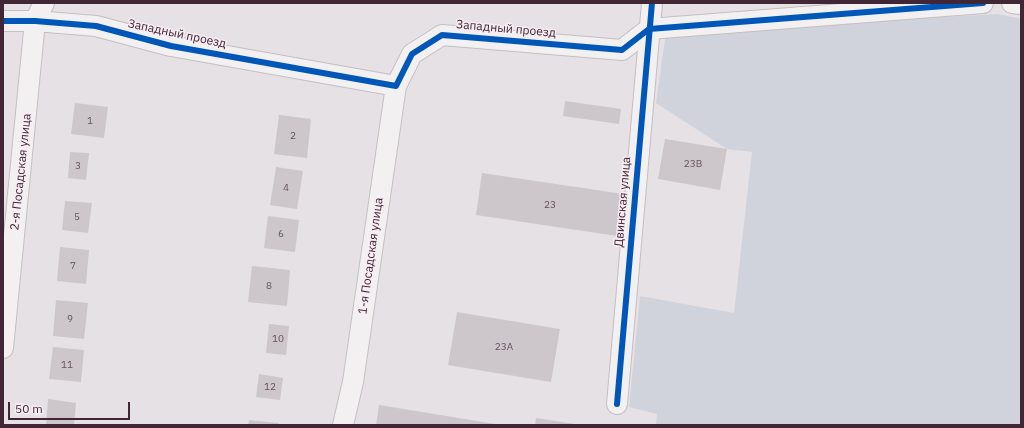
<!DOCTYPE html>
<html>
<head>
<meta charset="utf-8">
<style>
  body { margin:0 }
  #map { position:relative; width:1024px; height:428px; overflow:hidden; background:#e6e1e4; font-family:"IBM Plex Sans",sans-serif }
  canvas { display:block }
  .frame { position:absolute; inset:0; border:4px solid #412635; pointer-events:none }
  .scale { position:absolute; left:8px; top:402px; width:122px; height:18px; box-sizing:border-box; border:2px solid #412635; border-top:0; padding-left:5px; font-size:12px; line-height:14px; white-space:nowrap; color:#412635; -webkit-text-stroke:3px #f6edf3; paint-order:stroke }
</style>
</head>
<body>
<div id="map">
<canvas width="1024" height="428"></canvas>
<div class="frame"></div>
<div class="scale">50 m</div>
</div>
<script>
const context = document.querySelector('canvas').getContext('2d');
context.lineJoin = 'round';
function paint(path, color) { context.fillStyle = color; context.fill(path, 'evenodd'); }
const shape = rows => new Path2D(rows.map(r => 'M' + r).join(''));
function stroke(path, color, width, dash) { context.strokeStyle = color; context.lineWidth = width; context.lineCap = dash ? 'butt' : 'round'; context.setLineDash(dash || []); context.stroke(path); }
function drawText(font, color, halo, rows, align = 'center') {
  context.font = font + ' "IBM Plex Sans",sans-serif'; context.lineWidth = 3; context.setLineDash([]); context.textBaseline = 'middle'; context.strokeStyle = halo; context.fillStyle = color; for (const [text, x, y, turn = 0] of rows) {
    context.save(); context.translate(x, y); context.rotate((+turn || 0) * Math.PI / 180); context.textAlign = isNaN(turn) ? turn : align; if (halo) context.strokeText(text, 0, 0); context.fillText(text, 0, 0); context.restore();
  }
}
paint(shape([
  [998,14,1021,19,1021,425,656,425,657,414,629,407,640,296,734,313,752,152,727,149,656,103,666,32]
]), '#d0d3db');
paint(shape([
  [565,101,621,109,619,124,563,116],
  [75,103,108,107,104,138,71,134],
  [279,115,311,119,307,158,274,154],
  [665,139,727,149,720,190,658,179],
  [70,152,89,153,86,180,68,178],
  [276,167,303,171,297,209,270,205],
  [482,173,623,194,617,236,476,215],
  [65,201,92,203,88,233,62,230],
  [268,216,299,220,295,252,264,248],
  [60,247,89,250,86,284,57,281],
  [252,266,290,270,287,306,248,302],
  [56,300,88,303,84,339,53,336],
  [457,312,560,329,551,382,448,365],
  [269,324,289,326,286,355,266,353],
  [53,347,84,350,81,382,49,379],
  [259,374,283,378,280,400,256,397],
  [48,399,76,403,74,425,46,425],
  [379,405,495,424,495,425,376,425],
  [536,418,575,424,575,425,535,425],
  [249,420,279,423,278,425,248,425]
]), '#cdc7cb');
const minor = shape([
  [1012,3,1021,4],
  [3,21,35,21,96,26,171,46,396,86,412,54,442,35,622,50,649,29,983,3],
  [3,348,35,21,44,3],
  [617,404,652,3],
  [343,425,353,382,396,86]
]);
stroke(minor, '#c4bfc2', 22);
stroke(minor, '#f3f0f2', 20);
stroke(shape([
  [3,21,35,21,96,26,171,46,396,86,412,54,442,35,622,50,649,29,983,3],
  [617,404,652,3]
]), '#0057b8', 6);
drawText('10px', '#66505c', null, [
  ["1",90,121],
  ["2",293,136],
  ["23В",693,164],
  ["3",78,166],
  ["4",286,188],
  ["23",550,205],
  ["5",77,217],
  ["6",281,234],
  ["7",73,266],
  ["8",269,286],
  ["9",70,319],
  ["10",278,339],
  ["23А",504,347],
  ["11",67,365],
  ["12",270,387]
]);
drawText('12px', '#412635', '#f6edf3', [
  ["Западный проезд",506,29,5],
  ["Западный проезд",177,34,12],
  ["2-я Посадская улица",21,172,-84],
  ["Двинская улица",623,202,-85],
  ["1-я Посадская улица",371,256,-82]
]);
</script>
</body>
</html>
